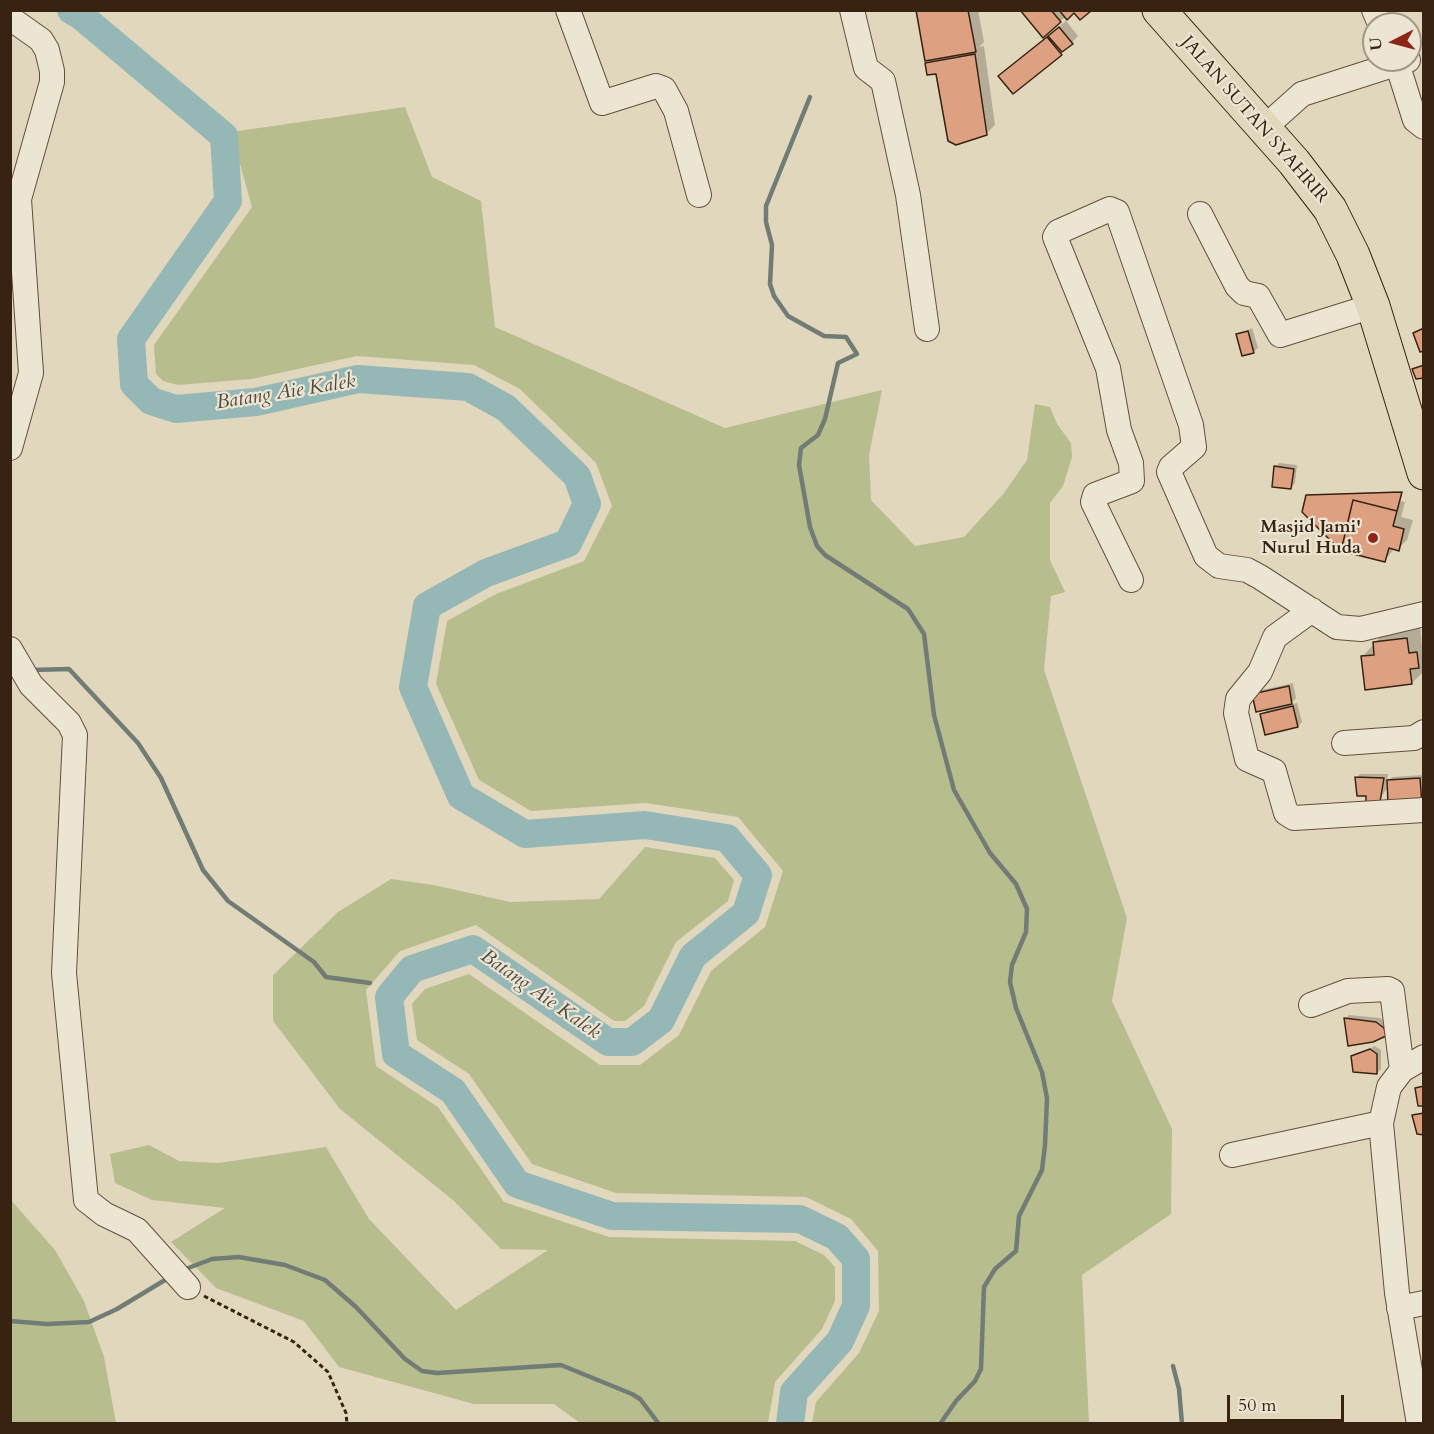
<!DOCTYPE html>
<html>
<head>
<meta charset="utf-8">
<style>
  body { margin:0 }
  #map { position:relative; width:1434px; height:1434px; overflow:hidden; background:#e1d7bc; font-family:Cardo,serif }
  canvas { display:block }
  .frame { position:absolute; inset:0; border:12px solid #382312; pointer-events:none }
  .north { position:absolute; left:1362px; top:12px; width:60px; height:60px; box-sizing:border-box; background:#ece5d3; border:2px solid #a49786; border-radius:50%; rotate:264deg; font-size:16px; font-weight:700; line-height:24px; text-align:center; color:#382312 }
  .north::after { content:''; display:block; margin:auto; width:21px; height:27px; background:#8f2418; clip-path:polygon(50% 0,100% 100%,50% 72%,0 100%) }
  .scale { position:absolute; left:1227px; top:1395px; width:117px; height:27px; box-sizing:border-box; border:3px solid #382312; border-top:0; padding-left:8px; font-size:18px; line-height:21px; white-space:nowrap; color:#382312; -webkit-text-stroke:4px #ece5d3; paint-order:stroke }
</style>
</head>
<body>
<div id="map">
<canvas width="1434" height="1434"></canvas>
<div class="frame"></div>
<div class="north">U</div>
<div class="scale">50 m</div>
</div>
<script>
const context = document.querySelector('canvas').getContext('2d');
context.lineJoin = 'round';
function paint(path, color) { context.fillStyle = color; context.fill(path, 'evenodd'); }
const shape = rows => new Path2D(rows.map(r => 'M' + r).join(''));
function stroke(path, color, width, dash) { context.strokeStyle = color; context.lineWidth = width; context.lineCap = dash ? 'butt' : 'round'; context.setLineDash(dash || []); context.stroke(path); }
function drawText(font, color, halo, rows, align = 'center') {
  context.font = font + ' Cardo,serif'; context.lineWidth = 4.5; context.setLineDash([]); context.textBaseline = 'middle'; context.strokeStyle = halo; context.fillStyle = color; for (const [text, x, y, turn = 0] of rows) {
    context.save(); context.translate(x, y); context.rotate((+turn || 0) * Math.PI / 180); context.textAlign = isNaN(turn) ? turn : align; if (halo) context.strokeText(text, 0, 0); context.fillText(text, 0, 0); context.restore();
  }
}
paint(shape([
  [405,107,432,177,481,201,495,327,725,428,882,390,869,455,871,500,915,546,964,537,1004,493,1027,460,1035,404,1050,407,1057,424,1071,443,1072,457,1063,486,1050,503,1050,560,1065,592,1051,596,1044,670,1127,918,1112,1001,1172,1129,1171,1214,1082,1275,1089,1423,812,1423,816,1402,859,1353,879,1311,878,1251,851,1219,806,1197,616,1193,532,1164,469,1074,417,1040,412,1004,425,989,469,974,600,1065,640,1065,679,1035,711,971,765,927,783,871,738,817,646,803,531,811,479,780,436,684,447,621,496,594,584,561,612,506,596,463,520,389,474,365,357,356,252,379,178,385,163,381,156,374,154,345,252,207,231,132],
  [645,847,715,858,734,880,728,901,676,942,644,1006,625,1021,614,1021,476,925,400,951,366,990,376,1066,438,1107,504,1202,609,1237,795,1241,824,1255,835,1267,835,1301,822,1329,775,1382,768,1423,580,1423,554,1404,474,1404,339,1367,304,1321,216,1288,171,1242,225,1208,152,1200,115,1183,110,1154,149,1145,179,1161,219,1163,326,1147,369,1219,456,1310,548,1250,501,1249,454,1201,340,1109,273,1021,273,975,338,912,391,879,434,885,510,902,599,899],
  [10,1199,55,1250,84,1301,104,1357,116,1423,11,1423]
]), '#b8bd8d');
paint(shape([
  [917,10,978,10,984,42,979,47,984,46,995,125,986,134,937,72,927,64,932,58],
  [1022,10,1089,10,1074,11,1060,21],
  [1066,21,1078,36,1061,54,1007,69],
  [1252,328,1258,348,1253,352,1238,335],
  [1279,463,1297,465,1295,483,1291,487,1275,467],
  [1402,491,1400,501,1405,502,1401,517,1413,520,1407,540,1398,549,1395,548,1385,560,1308,495],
  [1420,625,1424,671,1412,683,1362,657,1388,629],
  [1293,683,1296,698,1289,705,1297,703,1302,722,1298,726,1262,715,1269,707,1257,710,1258,691],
  [1360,774,1388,774,1387,782,1392,777,1423,775,1424,801,1388,787,1379,800,1368,795,1356,778],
  [1349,1015,1380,1018,1387,1024,1386,1034,1345,1019],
  [1375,1046,1381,1050,1381,1069,1377,1073,1353,1057]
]), '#0003');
stroke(shape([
  [810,97,766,206,766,222,772,245,770,284,774,296,788,316,824,336,846,337,857,354,838,363,825,419,818,435,801,448,799,465,810,527,817,546,825,555,908,609,924,634,934,715,954,790,990,853,1016,884,1027,909,1026,932,1012,965,1010,982,1016,1008,1042,1072,1047,1098,1045,1145,1042,1170,1019,1216,1016,1251,995,1269,984,1287,981,1369,975,1381,956,1401,940,1424],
  [31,670,69,669,138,743,161,778,203,870,228,901,314,962,326,977,370,983],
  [183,1270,212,1259,239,1257,285,1265,325,1280,356,1307,405,1359,422,1371,437,1373,561,1365,632,1394,640,1399,659,1424],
  [10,1321,47,1324,89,1322,117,1309,170,1277],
  [1173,1366,1179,1389,1182,1424]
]), '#707c75', 4.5);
stroke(shape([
  [71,10,81,16,224,136,228,201,131,339,134,384,151,401,176,409,256,402,358,379,468,387,506,408,577,476,587,504,568,543,486,573,427,606,413,687,461,796,525,834,645,825,727,838,758,875,746,913,693,956,661,1020,632,1042,608,1042,473,949,412,969,389,997,396,1054,453,1091,517,1184,612,1216,800,1219,837,1237,856,1259,856,1306,840,1341,794,1392,790,1424]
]), '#95b8b7', 28);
const building = shape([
  [916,10,968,10,976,52,925,61,916,10],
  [1020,10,1051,10,1061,22,1043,38,1020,10],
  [1059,10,1091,10,1091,11,1080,20,1074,13,1067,20,1059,10],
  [1059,27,1073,44,1062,52,1048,36,1059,27],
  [1047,37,1062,55,1013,94,998,76,1047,37],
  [975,54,987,135,956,145,948,141,936,74,927,75,925,63,975,54],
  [1424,328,1424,351,1420,352,1413,333,1424,328],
  [1248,331,1254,353,1242,356,1236,334,1248,331],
  [1424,365,1424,378,1416,379,1412,369,1424,365],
  [1274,466,1294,469,1291,489,1272,487,1274,466],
  [1402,492,1397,511,1353,500,1341,551,1302,512,1306,495,1402,492],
  [1353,500,1397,511,1393,526,1404,529,1399,551,1389,548,1385,562,1341,551,1353,500],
  [1407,638,1409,653,1417,652,1419,668,1410,669,1412,684,1365,690,1361,656,1374,655,1373,642,1407,638],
  [1289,686,1292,704,1256,712,1252,694,1289,686],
  [1293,706,1298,727,1265,735,1260,714,1293,706],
  [1355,777,1384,778,1380,802,1366,805,1366,796,1357,796,1355,777],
  [1420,778,1422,805,1388,804,1387,780,1420,778],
  [1344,1018,1376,1022,1384,1028,1386,1036,1373,1042,1348,1046,1344,1018],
  [1370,1049,1377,1054,1377,1074,1353,1072,1351,1056,1370,1049],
  [1424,1086,1424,1106,1418,1106,1415,1088,1424,1086],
  [1424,1113,1424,1135,1417,1134,1412,1115,1424,1113]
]);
paint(building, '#dda181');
stroke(building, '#382312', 1.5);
const minor = shape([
  [568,10,602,103,656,86,664,89,676,111,699,195],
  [852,10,866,68,883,81,908,195,927,329],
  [1374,10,1380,24],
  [10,18,41,40,47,50,52,71,52,82,19,199,31,373,10,448],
  [1396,60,1415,120,1424,127],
  [1264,128,1302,94,1408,60],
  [1200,214,1237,286,1244,293,1258,296,1280,335,1373,306],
  [1131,580,1093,502,1095,495,1132,481,1131,463,1119,430,1108,368,1055,237,1058,232,1110,209,1117,212,1191,425,1194,447,1171,467,1169,472,1206,556,1219,566,1247,570,1260,577,1337,627,1361,629,1424,614],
  [1312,610,1275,637,1260,672,1238,699,1236,713,1247,759,1274,771,1286,813,1294,818,1424,810],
  [10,649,31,685,69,723,75,735,64,973,86,1200,104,1214,137,1230,188,1287],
  [1344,743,1414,738,1424,732],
  [1311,1005,1348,991,1388,989,1392,991,1402,1070],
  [1232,1155,1381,1123],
  [1399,1308,1424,1303],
  [1419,1424,1397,1293,1381,1123,1389,1087,1402,1070,1424,1057]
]);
const highway = shape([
  [1159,10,1294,162,1330,209,1353,255,1373,306,1424,473]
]);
stroke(minor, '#62503c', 26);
stroke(highway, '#382312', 35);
stroke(shape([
  [204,1296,294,1342,328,1372,346,1413,347,1424]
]), '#382312', 3, [4.5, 3]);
stroke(minor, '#ece5d3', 24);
stroke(highway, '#e1d7bc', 33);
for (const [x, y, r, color] of [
  [1373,538,6,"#8f2418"]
]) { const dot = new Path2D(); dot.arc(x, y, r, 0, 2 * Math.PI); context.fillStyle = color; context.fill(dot); stroke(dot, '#ece5d3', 2); }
drawText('18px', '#382312', '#ece5d3', [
  ["JALAN SUTAN SYAHRIR",1254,120,49]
]);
drawText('bold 18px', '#382312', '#ece5d3', [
  ["Masjid Jami'",1361,528],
  ["Nurul Huda",1361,549]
], 'right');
drawText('italic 20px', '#4f483b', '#ece5d3', [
  ["Batang Aie Kalek",286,393,-9],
  ["Batang Aie Kalek",540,995,35]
]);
</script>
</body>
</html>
